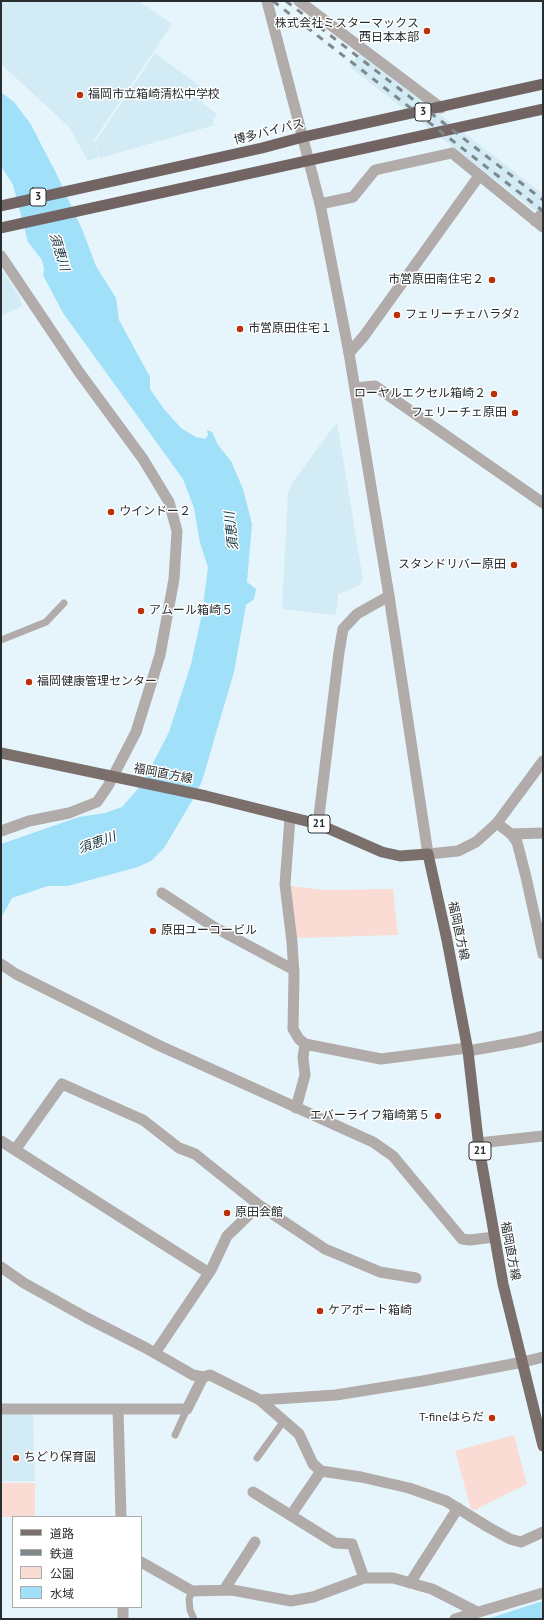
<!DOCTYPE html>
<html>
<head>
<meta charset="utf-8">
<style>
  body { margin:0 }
  #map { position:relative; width:544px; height:1620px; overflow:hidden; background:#e6f5fc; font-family:"PT Sans","Noto Sans JP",sans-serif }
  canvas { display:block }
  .frame { position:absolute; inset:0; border:2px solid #282e30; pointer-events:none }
  .legend { position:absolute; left:12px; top:1516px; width:130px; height:92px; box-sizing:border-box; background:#fff; border:1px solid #a9abac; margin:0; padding:5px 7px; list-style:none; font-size:12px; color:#282e30 }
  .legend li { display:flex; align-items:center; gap:8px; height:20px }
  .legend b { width:20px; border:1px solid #a9abac }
</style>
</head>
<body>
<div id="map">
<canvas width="544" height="1620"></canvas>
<div class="frame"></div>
<ul class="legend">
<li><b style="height:5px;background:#7b6f6c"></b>道路</li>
<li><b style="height:5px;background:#7e888c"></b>鉄道</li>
<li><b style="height:11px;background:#fbdcd4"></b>公園</li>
<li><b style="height:11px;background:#a0e0f9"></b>水域</li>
</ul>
</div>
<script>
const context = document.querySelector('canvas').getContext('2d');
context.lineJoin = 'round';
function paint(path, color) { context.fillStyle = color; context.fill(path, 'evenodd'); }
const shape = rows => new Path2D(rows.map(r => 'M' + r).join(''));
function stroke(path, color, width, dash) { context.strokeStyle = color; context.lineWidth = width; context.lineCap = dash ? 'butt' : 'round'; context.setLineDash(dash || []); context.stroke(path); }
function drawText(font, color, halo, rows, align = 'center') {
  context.font = font + ' "PT Sans","Noto Sans JP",sans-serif'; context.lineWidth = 3; context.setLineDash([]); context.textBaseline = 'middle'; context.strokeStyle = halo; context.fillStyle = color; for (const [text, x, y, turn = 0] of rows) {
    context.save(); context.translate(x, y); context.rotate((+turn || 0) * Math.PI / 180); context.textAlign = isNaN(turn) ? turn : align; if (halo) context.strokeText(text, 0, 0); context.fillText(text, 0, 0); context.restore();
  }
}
paint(shape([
  [1,1,139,1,172,24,94,140,99,157,88,161,69,127,1,64],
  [360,52,543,194,543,217,350,67],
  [155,53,208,92,202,103,217,114,213,120,215,125,100,158,95,142],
  [1,268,20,297,22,306,1,316],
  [337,422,363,579,359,586,338,594,336,614,334,615,282,609,288,493,293,482],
  [1,1413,33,1413,35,1481,1,1481]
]), '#d3ebf5');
paint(shape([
  [291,886,325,890,393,889,398,935,296,938],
  [514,1435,527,1484,475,1510,471,1509,455,1451],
  [1,1483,35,1483,35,1517,1,1517]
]), '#fbdcd4');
paint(shape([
  [1,92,14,102,30,123,56,173,82,229,96,266,116,298,119,320,150,377,150,389,164,409,181,428,196,437,205,439,208,435,207,430,212,432,218,445,231,461,243,489,252,524,247,582,256,589,254,599,246,605,234,672,202,781,192,801,164,848,151,861,138,867,68,886,48,886,12,898,1,918,1,844,79,817,105,813,122,807,137,790,150,769,169,732,191,664,202,614,208,567,200,543,194,508,183,479,63,313,43,275,44,269,42,260,28,242,13,185,1,166],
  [543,1601,543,1619,487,1619]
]), '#a0e0f9');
stroke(shape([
  [1,640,46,622,64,603],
  [175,1435,187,1409],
  [257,1458,283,1422],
  [192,1591,189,1599,190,1610,194,1619]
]), '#b1aba9', 7);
stroke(shape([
  [320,204,353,197,375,170,452,153,543,227],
  [535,221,543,213],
  [1,256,79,372,143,459,169,502,177,531,174,579,160,655,136,732,108,786,97,802,69,813,29,821,1,831],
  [349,353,364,336,479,176],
  [355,388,375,386,543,503],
  [290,818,285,884,292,942,294,975,293,1029,299,1039,305,1044,381,1059,467,1048],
  [497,823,511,834,543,833],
  [318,824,339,652,343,629,357,614,389,596],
  [511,834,517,842,526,877,543,954],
  [162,893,214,927,294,970],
  [1,964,16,974,158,1045,373,1142,393,1156,462,1239,470,1240,494,1237],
  [468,1051,524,1041,543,1036],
  [296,1108,305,1075,303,1057,305,1044],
  [1,1141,209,1273],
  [479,1143,543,1136],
  [15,1150,62,1084,143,1120,179,1148,195,1154,259,1205,325,1249,380,1272,416,1278],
  [1,1267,24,1283,87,1318,146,1348,193,1375,203,1377,210,1375,260,1400,299,1434,313,1464,321,1471,361,1477,409,1488,446,1501,488,1527,510,1539,521,1542,543,1532],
  [155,1353,211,1270,227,1236,259,1205],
  [260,1400,336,1395,423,1381,523,1362,543,1357],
  [1,1409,187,1409,203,1377],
  [118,1409,121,1517],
  [253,1492,335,1543,352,1544,364,1578],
  [291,1515,321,1471],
  [141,1562,192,1591,232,1590,291,1601,313,1597,364,1578,393,1578,432,1589,477,1612],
  [410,1583,458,1508],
  [224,1590,255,1542],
  [123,1607,123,1619],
  [455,1619,543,1593]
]), '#b1aba9', 11);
stroke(shape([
  [267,1,320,204,349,353,389,596,428,854,458,851,476,842,497,823,543,761],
  [299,1,441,108]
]), '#b1aba9', 11);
stroke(shape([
  [1,753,206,796,318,824,382,852,400,856,428,854,447,940,468,1051,479,1148,503,1284,543,1446]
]), '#7b6f6c', 11);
stroke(shape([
  [1,206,262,148,303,137,543,84],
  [1,228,543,109]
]), '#726462', 11);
stroke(shape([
  [273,1,543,211],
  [286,1,543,200]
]), '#7e888c', 3, [7, 7]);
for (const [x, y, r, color] of [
  [427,31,4,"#ba3008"],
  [80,95,4,"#ba3008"],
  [492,280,4,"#ba3008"],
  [397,315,4,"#ba3008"],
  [240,329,4,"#ba3008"],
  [494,394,4,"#ba3008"],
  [515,413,4,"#ba3008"],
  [111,512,4,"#ba3008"],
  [514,565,4,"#ba3008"],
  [141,611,4,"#ba3008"],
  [29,682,4,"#ba3008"],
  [153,931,4,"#ba3008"],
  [438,1116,4,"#ba3008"],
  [227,1213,4,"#ba3008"],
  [320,1311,4,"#ba3008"],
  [492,1418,4,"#ba3008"],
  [16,1458,4,"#ba3008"]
]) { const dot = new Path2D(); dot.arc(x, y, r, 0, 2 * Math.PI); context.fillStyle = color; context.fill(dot); stroke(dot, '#fff', 1.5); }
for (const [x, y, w] of [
  [423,112,16],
  [38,197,16],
  [319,824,22],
  [480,1151,22]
]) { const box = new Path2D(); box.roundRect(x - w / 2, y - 9, w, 18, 3); context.fillStyle = '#fff'; context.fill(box); stroke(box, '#282e30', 1); }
drawText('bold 11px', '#282e30', null, [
  ["3",423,112],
  ["3",38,197],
  ["21",319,824],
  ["21",480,1151]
]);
drawText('12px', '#282e30', '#fff', [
  ["株式会社ミスターマックス",419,24,"right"],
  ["西日本本部",419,38,"right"],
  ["福岡市立箱崎清松中学校",88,95],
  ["市営原田南住宅２",484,280,"right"],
  ["フェリーチェハラダ2",405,315],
  ["市営原田住宅１",248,329],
  ["ローヤルエクセル箱崎２",486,394,"right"],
  ["フェリーチェ原田",507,413,"right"],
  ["ウインドー２",119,512],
  ["スタンドリバー原田",506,565,"right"],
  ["アムール箱崎５",149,611],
  ["福岡健康管理センター",37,682],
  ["原田ユーコービル",161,931],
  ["エバーライフ箱崎第５",430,1116,"right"],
  ["原田会館",235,1213],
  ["ケアポート箱崎",328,1311],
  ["T-fineはらだ",484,1418,"right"],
  ["ちどり保育園",24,1458]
], 'left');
drawText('12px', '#282e30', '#fff', [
  ["博多バイパス",269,132,-14],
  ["福岡直方線",163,774,11],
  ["福岡直方線",458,931,78],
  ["福岡直方線",510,1251,79]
]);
drawText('italic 13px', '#12303c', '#fff', [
  ["須恵川",59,252,73],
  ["須恵川",232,531,-96],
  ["須恵川",97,843,-20]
]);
</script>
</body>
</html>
